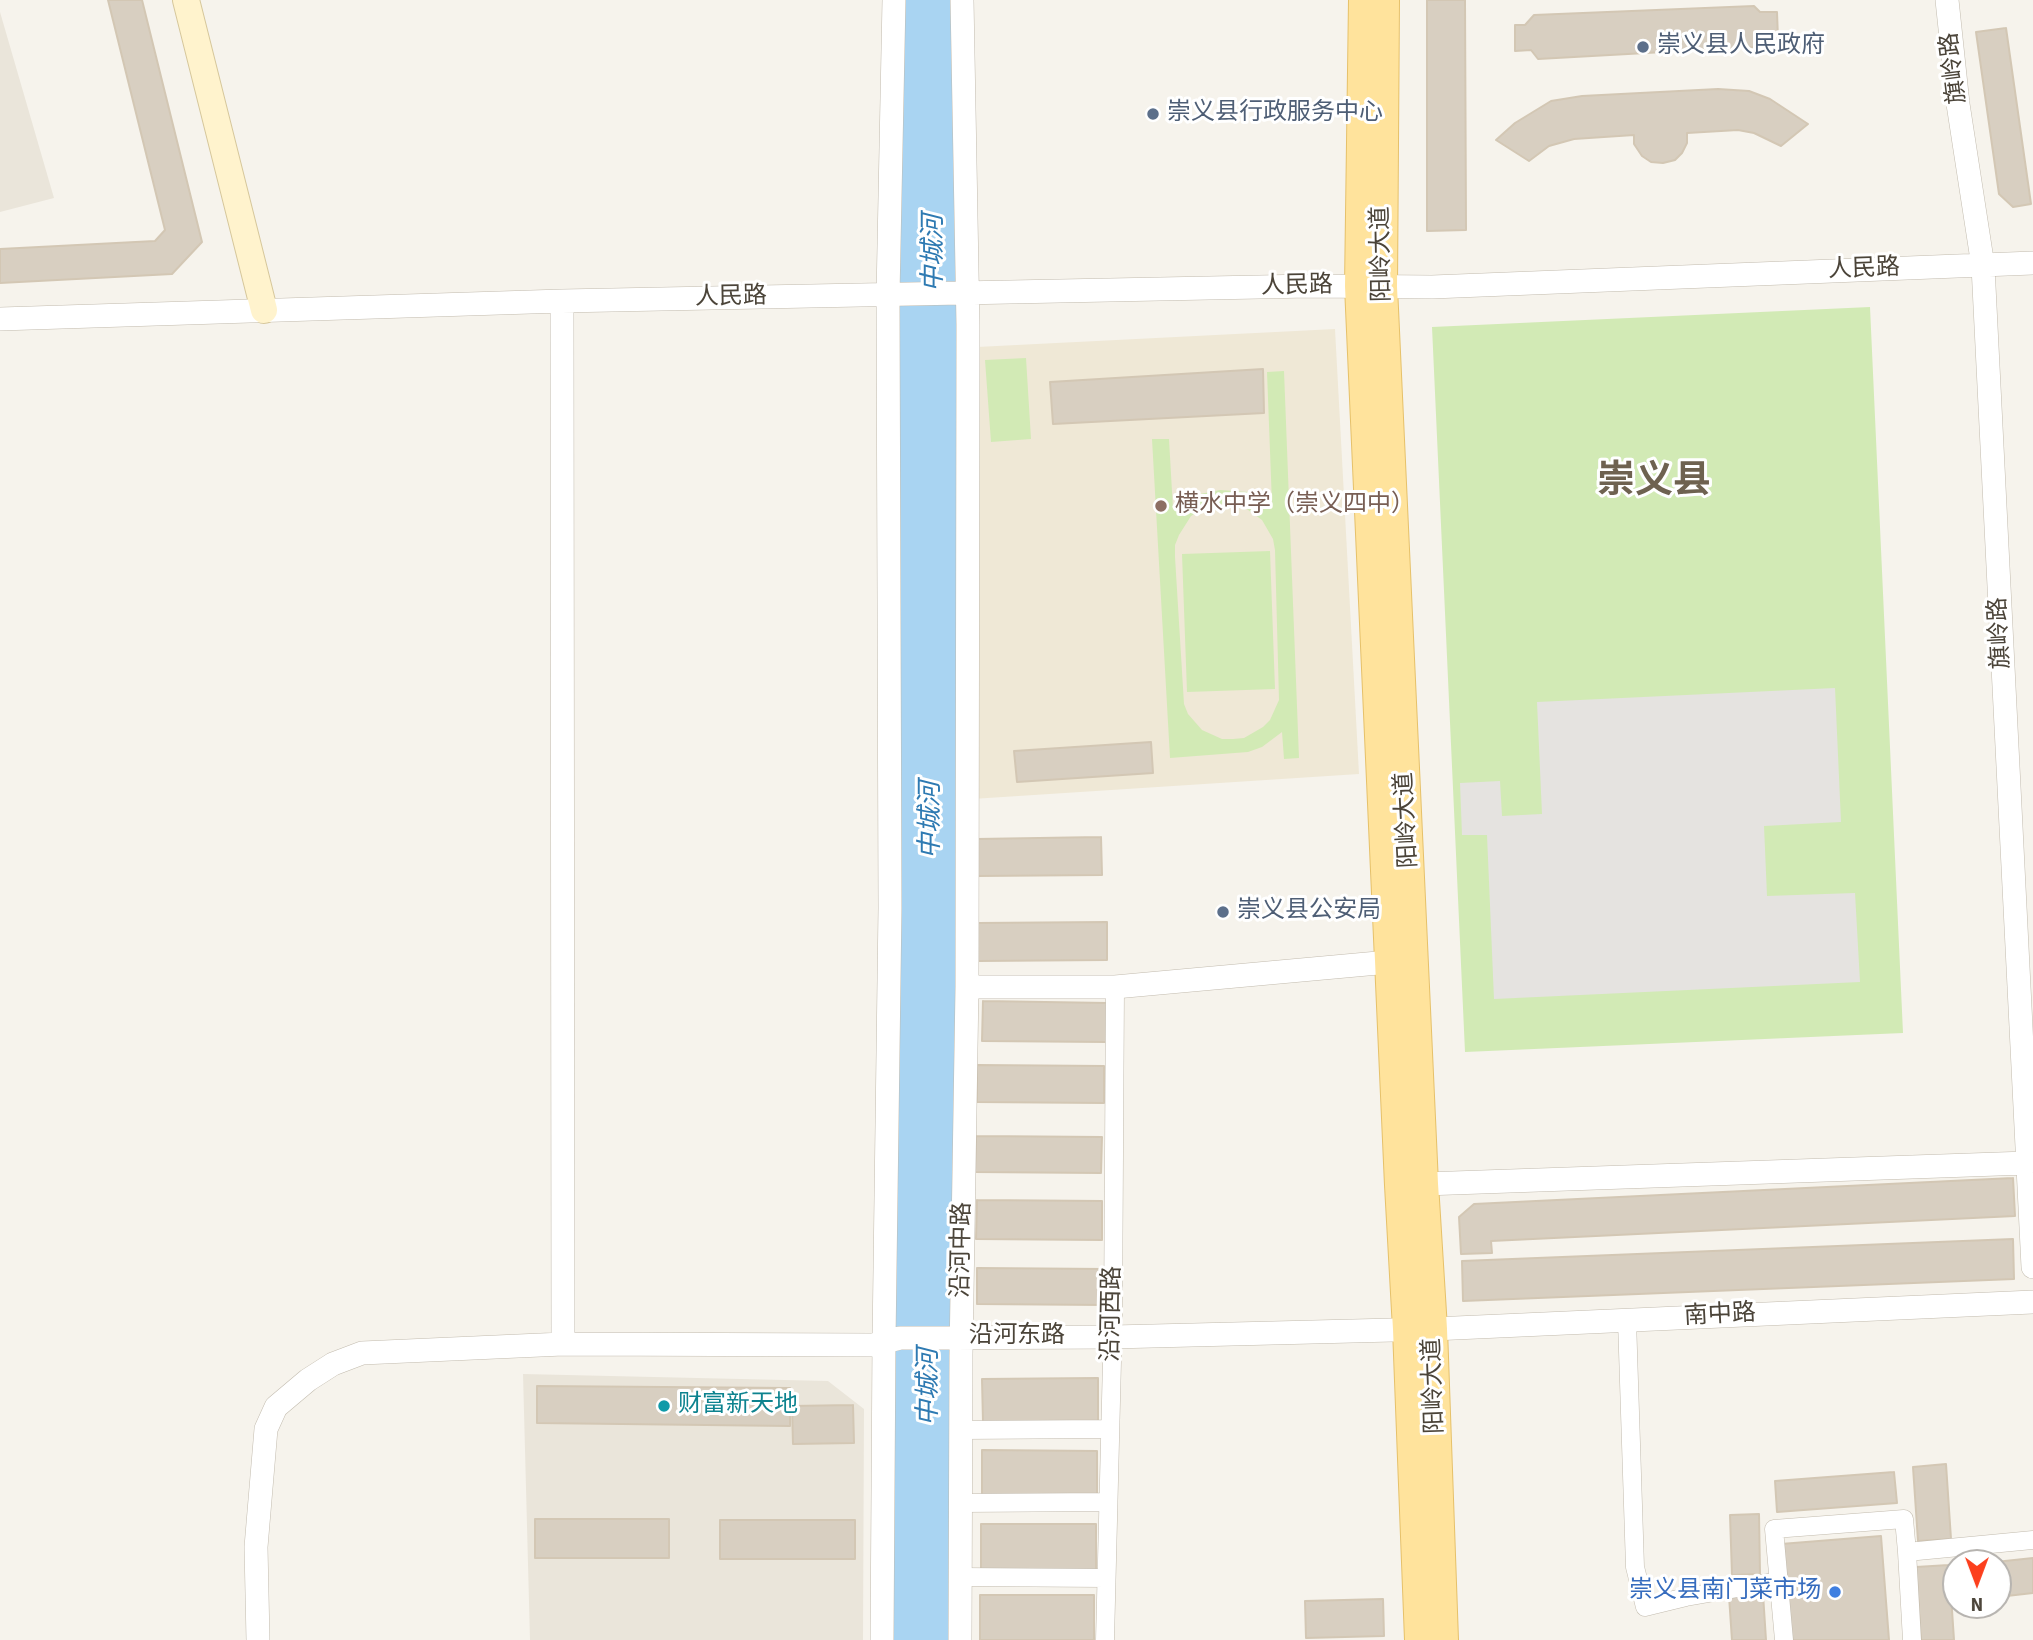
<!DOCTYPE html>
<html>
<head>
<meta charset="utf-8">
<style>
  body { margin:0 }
  #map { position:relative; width:2033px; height:1640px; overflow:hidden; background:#f6f3ec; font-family:"Source Sans 3",sans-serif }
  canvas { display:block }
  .north { position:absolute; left:1942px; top:1549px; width:70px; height:70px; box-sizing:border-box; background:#fff; border:2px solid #b7b4b0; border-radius:50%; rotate:180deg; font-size:19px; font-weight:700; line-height:28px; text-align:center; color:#4b4439 }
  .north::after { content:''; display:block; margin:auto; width:24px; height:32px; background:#fc3f1d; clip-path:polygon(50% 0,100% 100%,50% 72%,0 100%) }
</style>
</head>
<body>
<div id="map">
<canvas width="2033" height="1640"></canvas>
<div class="north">N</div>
</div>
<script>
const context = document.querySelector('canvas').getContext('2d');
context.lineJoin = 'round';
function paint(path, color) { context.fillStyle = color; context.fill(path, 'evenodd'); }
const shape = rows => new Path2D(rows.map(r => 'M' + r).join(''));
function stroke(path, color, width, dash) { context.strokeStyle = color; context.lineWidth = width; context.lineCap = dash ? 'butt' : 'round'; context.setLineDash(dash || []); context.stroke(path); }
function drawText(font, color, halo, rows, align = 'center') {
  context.font = font + ' "Source Sans 3","Noto Sans SC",sans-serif'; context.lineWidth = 6; context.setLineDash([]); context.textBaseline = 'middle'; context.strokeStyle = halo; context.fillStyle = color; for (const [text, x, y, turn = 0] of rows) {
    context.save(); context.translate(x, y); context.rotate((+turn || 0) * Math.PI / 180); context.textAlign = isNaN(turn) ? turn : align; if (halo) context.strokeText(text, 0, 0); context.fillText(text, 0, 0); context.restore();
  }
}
paint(shape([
  [0,12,54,198,0,212],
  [523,1374,828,1381,864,1409,863,1640,530,1640]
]), '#eae5da');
paint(shape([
  [1335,329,1359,774,972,799,977,347]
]), '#efe8d6');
paint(shape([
  [1870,307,1903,1033,1465,1052,1432,327],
  [1026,358,1031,439,991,442,985,360],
  [1284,371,1299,758,1284,759,1282,732,1262,747,1248,752,1170,758,1152,439,1169,439,1173,509,1195,495,1220,490,1248,492,1272,504,1267,372],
  [1222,504,1233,504,1244,507,1262,520,1273,539,1275,550,1279,700,1270,720,1263,727,1244,738,1233,739,1222,739,1202,730,1188,714,1184,704,1175,557,1175,545,1179,535,1191,516,1201,510],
  [1270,551,1275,689,1187,692,1182,554]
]), '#d2eab5');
paint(shape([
  [1835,688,1841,822,1764,826,1767,896,1855,893,1860,982,1494,999,1487,835,1462,835,1460,783,1500,781,1502,816,1542,814,1537,702]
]), '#e5e3e0');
stroke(shape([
  [910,1640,919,0],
  [939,1640,948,0]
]), '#a9d4f2', 35);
const building = shape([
  [108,0,142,0,202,242,172,274,0,283,0,249,155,241,165,230,108,0],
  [1427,0,1465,0,1466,230,1427,231,1427,0],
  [1754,6,1760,12,1777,12,1778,39,1758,40,1754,47,1538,59,1531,50,1515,51,1515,25,1525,25,1534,15,1754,6],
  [2006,28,2031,204,2013,207,1999,194,1976,32,2006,28],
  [1718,89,1749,91,1770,99,1808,124,1781,146,1754,133,1738,130,1687,133,1687,143,1682,153,1675,160,1663,163,1651,162,1642,156,1634,144,1634,135,1574,139,1549,146,1529,161,1496,140,1515,123,1551,101,1582,96,1718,89],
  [1263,369,1264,413,1053,424,1050,382,1263,369],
  [1151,742,1153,773,1017,782,1014,751,1151,742],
  [1101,837,1102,875,977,876,977,839,1101,837],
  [1107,922,1107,960,978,961,978,923,1107,922],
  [983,1001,1107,1003,1106,1042,982,1041,983,1001],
  [977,1065,1104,1066,1104,1103,977,1102,977,1065],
  [976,1136,1102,1137,1101,1173,975,1172,976,1136],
  [2013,1178,2015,1216,1491,1241,1492,1253,1461,1254,1459,1217,1474,1204,2013,1178],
  [977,1200,1102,1201,1102,1240,976,1239,977,1200],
  [2013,1239,2014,1279,1463,1301,1462,1261,2013,1239],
  [977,1268,1105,1269,1105,1305,977,1304,977,1268],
  [1098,1378,1098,1421,983,1422,982,1379,1098,1378],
  [537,1386,790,1388,790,1426,537,1423,537,1386],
  [853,1405,854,1443,793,1444,792,1406,853,1405],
  [982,1450,1097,1451,1097,1497,982,1496,982,1450],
  [1946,1464,1951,1539,1918,1541,1913,1467,1946,1464],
  [1894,1472,1897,1503,1777,1512,1775,1481,1894,1472],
  [1759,1514,1760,1574,1732,1575,1730,1515,1759,1514],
  [535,1519,669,1519,669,1558,535,1558,535,1519],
  [720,1520,855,1520,855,1559,720,1559,720,1520],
  [981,1524,1096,1524,1096,1571,981,1571,981,1524],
  [1881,1536,1889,1640,1788,1640,1781,1544,1881,1536],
  [2033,1558,2033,1593,1998,1597,1998,1563,1986,1563,2033,1558],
  [1949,1565,1954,1640,1921,1640,1916,1567,1949,1565],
  [1763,1594,1766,1640,1732,1640,1729,1596,1763,1594],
  [980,1595,1094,1595,1094,1640,980,1640,980,1595],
  [1383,1599,1384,1636,1306,1638,1305,1601,1383,1599]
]);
paint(building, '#d8cfc1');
stroke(building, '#d3c7b4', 2);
const minor = shape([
  [1627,1320,1635,1567,1645,1607,1686,1597,1778,1581],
  [961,1430,1110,1429],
  [961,1503,1108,1502],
  [960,1577,1106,1578],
  [1105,1640,1113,1321,1115,987],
  [1784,1640,1774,1529,1904,1519,1907,1552],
  [1912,1640,1907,1552,2033,1540]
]);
const tertiary = shape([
  [1947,0,1958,104,1983,266,2033,1267],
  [562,301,563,1344],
  [0,319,562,301,1309,286,1432,287,2033,263],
  [967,987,1115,987,1389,962],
  [1424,1184,2027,1163],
  [258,1640,256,1547,266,1429,276,1407,308,1380,333,1364,362,1353,563,1344,873,1345,900,1338,1113,1337,1433,1329,2033,1302],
  [882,1640,884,1341,890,908,888,295,894,0],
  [960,1640,961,1355,967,987,968,325,962,0]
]);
const secondary = shape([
  [186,0,264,310]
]);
const primary = shape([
  [1363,0,1359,286,1399,1185,1407,1329,1419,1640],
  [1385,0,1383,287,1424,1184,1433,1329,1444,1640]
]);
stroke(minor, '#c2bbae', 19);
stroke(tertiary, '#c2bbae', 24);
stroke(secondary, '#d6c79b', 28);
stroke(primary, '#e6c16a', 30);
stroke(minor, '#fff', 18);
stroke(tertiary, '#fff', 23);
stroke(secondary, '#fff3cd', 26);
stroke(primary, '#ffe39c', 28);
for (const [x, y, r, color] of [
  [1643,47,7,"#5c6f8a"],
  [1153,114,7,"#5c6f8a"],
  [1161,506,7,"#8d6e63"],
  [1223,912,7,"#5c6f8a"],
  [664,1406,7,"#0f9aa8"],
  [1835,1592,7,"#3f7fe0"]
]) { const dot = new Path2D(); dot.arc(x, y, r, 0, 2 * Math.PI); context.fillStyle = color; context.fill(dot); stroke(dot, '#fff', 2.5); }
drawText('24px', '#4e5e75', '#fff', [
  ["崇义县人民政府",1657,47],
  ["崇义县行政服务中心",1167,114],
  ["崇义县公安局",1237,912]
], 'left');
drawText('24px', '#4b4439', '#fff', [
  ["旗岭路",1955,68,-97],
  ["阳岭大道",1383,254,-91],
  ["人民路",1864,270,-2],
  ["人民路",1297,287,-1],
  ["人民路",731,298,-1],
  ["旗岭路",2001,633,-93],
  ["阳岭大道",1408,820,-93],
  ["沿河中路",963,1250,-89],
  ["沿河西路",1113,1314,-89],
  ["南中路",1720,1316,-3],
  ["沿河东路",1017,1337],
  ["阳岭大道",1435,1386,-92]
]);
drawText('24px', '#785e54', '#fff', [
  ["横水中学（崇义四中）",1175,506]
], 'left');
drawText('24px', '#0d838f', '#fff', [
  ["财富新天地",678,1406]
], 'left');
drawText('24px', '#366cbe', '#fff', [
  ["崇义县南门菜市场",1821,1592]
], 'right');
drawText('italic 26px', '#2e7ab2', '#fff', [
  ["中城河",935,253,-90],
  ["中城河",932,820,-90],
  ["中城河",930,1387,-90]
]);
drawText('bold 38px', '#6e6250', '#fff', [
  ["崇义县",1654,484]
]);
</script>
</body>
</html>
